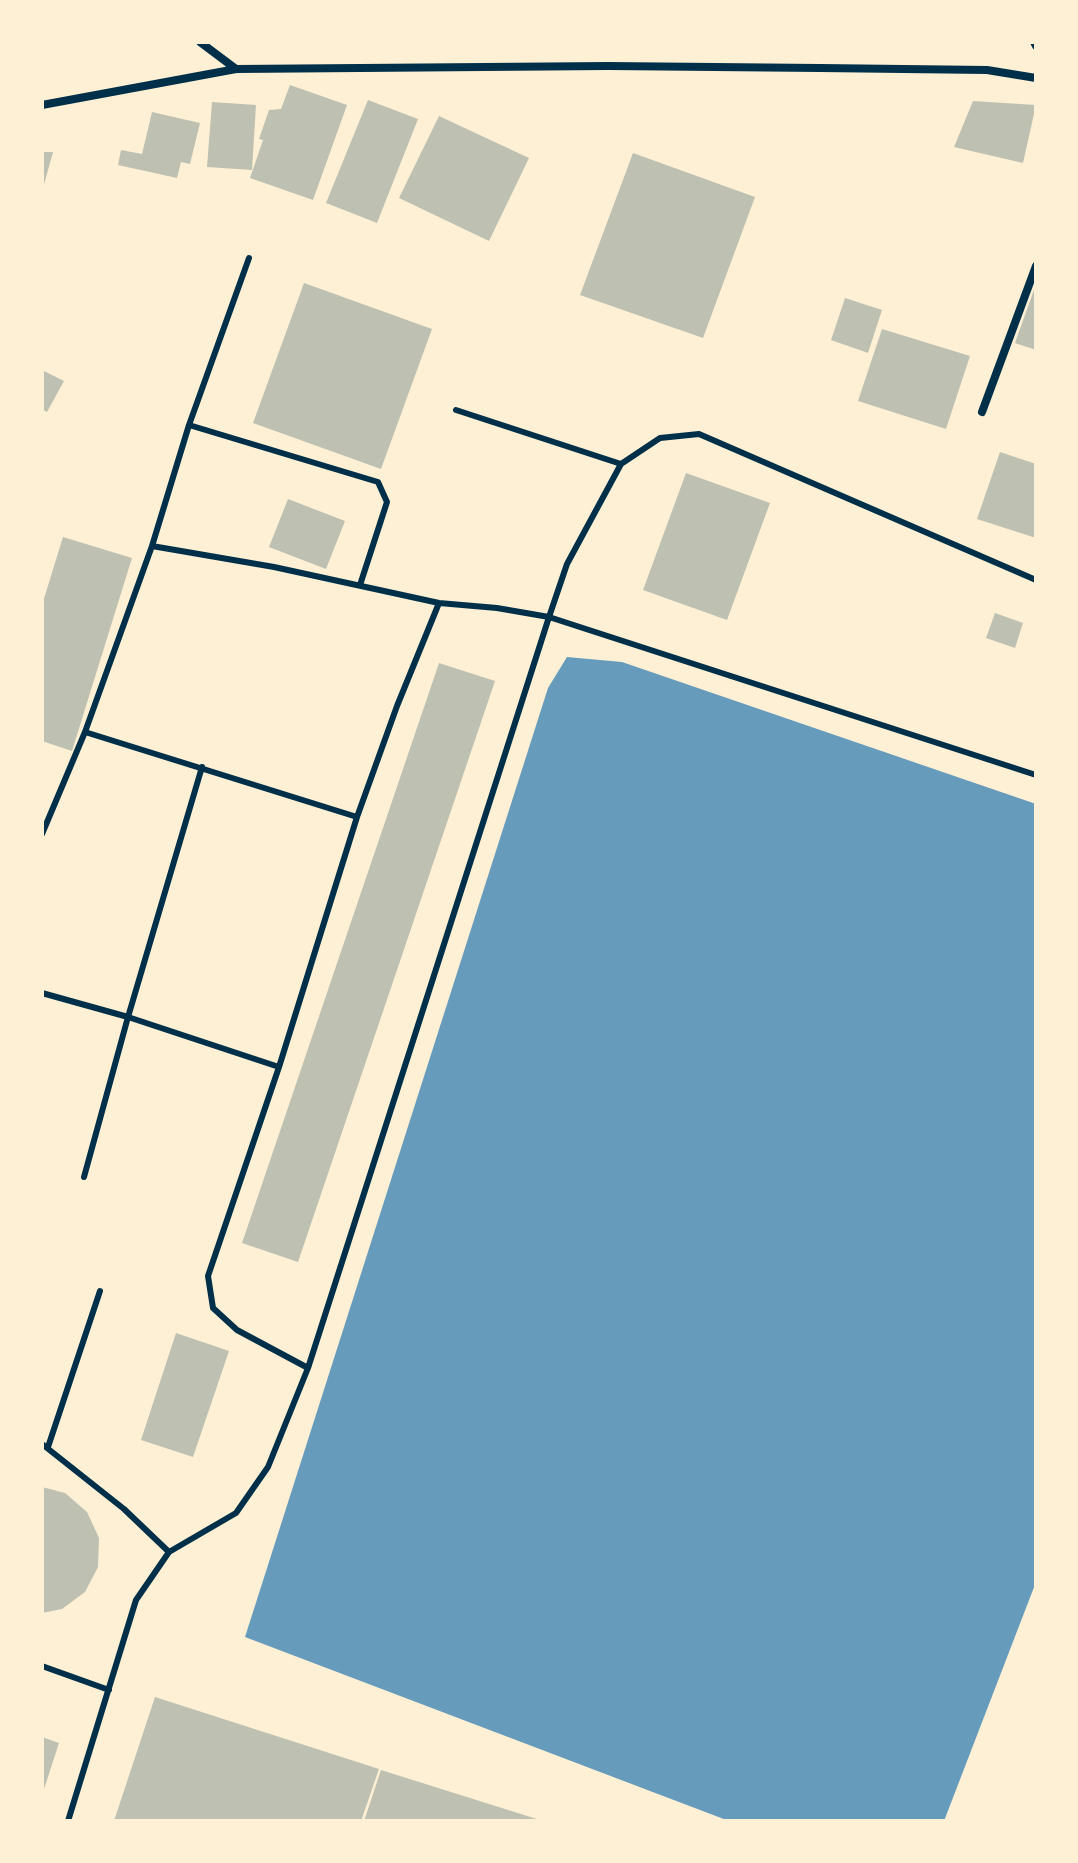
<!DOCTYPE html>
<html>
<head>
<meta charset="utf-8">
<style>
  body { margin:0 }
  #map { position:relative; width:1078px; height:1863px; overflow:hidden; background:#fdf0d5; font-family:"IBM Plex Serif",serif }
  canvas { display:block }
  .frame { position:absolute; inset:0; border:44px solid #fdf0d5; pointer-events:none }
</style>
</head>
<body>
<div id="map">
<canvas width="1078" height="1863"></canvas>
<div class="frame"></div>
</div>
<script>
const context = document.querySelector('canvas').getContext('2d');
context.lineJoin = 'round';
function paint(path, color) { context.fillStyle = color; context.fill(path, 'evenodd'); }
const shape = rows => new Path2D(rows.map(r => 'M' + r).join(''));
function stroke(path, color, width, dash) { context.strokeStyle = color; context.lineWidth = width; context.lineCap = dash ? 'butt' : 'round'; context.setLineDash(dash || []); context.stroke(path); }
paint(shape([
  [567,657,622,662,1036,804,1036,1582,944,1821,729,1821,245,1637,548,688]
]), '#669bbc');
paint(shape([
  [290,85,347,105,313,200,250,178,263,140,259,139,269,110,281,109],
  [368,100,418,119,377,223,326,203],
  [973,101,1036,105,1023,163,954,147],
  [212,102,256,105,252,170,207,167],
  [152,112,200,123,190,164,181,162,177,178,118,165,121,150,142,154],
  [439,116,529,158,489,241,399,198],
  [42,152,53,152,43,188,42,187],
  [633,153,755,197,703,338,580,295],
  [304,283,432,329,381,469,253,423],
  [1036,284,1036,350,1015,343],
  [845,298,882,310,868,353,831,340],
  [882,329,970,356,946,429,858,401],
  [42,370,64,381,47,412,42,409],
  [1000,452,1036,464,1036,538,977,519],
  [686,473,770,503,727,620,643,590],
  [288,499,345,521,326,569,269,547],
  [63,537,132,558,72,751,42,741,42,605],
  [995,613,1023,623,1015,648,986,638],
  [439,663,495,681,298,1262,242,1243],
  [176,1333,229,1351,193,1457,141,1440],
  [42,1487,65,1493,87,1512,99,1538,98,1567,85,1592,62,1609,42,1613],
  [155,1697,379,1769,361,1821,114,1821],
  [42,1737,59,1743,43,1792,42,1792],
  [381,1770,540,1820,540,1821,364,1821]
]), '#bec0b2');
stroke(shape([
  [456,410,621,464],
  [189,425,378,482,387,502,360,585],
  [152,546,274,567,439,603,497,608,549,617,567,564,621,464,660,438,699,434,1036,580],
  [85,732,357,817],
  [42,834,85,732,152,546,189,425,249,258],
  [42,993,128,1017,279,1067],
  [84,1177,128,1017,202,767],
  [308,1368,237,1330,213,1308,208,1276,279,1067,357,817,397,706,439,603],
  [42,1444,124,1509,169,1552],
  [48,1447,100,1291],
  [42,1666,109,1690],
  [68,1821,136,1600,169,1552,236,1513,268,1467,308,1368,549,617,1036,775]
]), '#003049', 6);
stroke(shape([
  [200,42,236,69],
  [1034,42,1036,46],
  [42,105,236,69,608,66,820,68,987,70,1036,78],
  [982,412,1036,266]
]), '#003049', 8);
</script>
</body>
</html>
